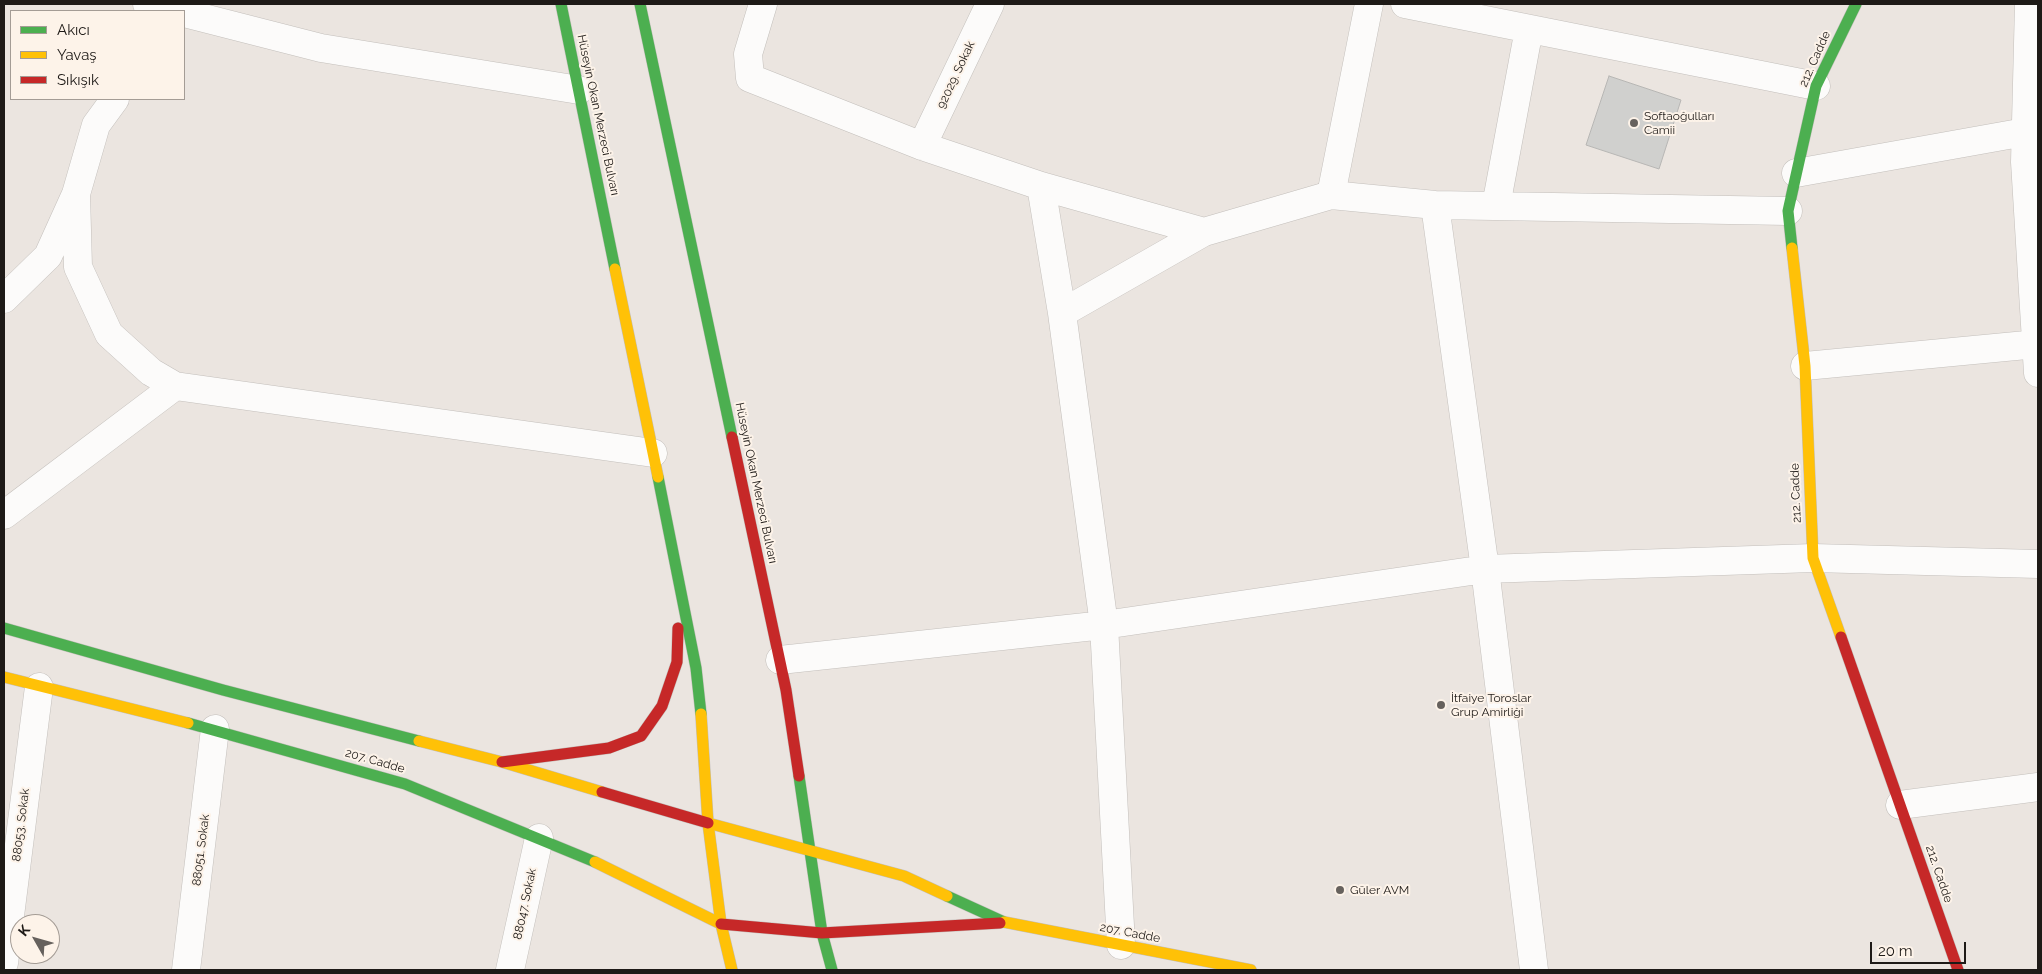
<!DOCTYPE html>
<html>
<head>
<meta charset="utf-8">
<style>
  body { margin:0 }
  #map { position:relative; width:2042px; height:974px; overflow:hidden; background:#ebe5e0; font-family:Raleway,sans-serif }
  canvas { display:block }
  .frame { position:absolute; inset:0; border:5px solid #1e1a17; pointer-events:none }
  .legend { position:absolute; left:10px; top:10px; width:175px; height:90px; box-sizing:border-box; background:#fdf3e9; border:1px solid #a49c95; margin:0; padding:6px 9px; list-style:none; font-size:15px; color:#1e1a17 }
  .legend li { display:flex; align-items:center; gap:10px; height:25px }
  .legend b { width:25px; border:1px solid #a49c95 }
  .north { position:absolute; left:10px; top:914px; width:50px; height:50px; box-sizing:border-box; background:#fdf3e9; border:1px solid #a49c95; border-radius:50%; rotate:308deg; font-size:14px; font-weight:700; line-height:20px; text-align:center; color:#1e1a17 }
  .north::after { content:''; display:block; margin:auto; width:18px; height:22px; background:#66615d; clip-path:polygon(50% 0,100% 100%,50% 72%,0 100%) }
  .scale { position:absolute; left:1870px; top:942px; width:96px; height:22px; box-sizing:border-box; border:2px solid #1e1a17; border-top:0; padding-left:6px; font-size:15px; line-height:18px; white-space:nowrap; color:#1e1a17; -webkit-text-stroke:4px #fdf3e9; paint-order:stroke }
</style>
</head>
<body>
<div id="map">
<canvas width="2042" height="974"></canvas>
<div class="frame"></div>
<ul class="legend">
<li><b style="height:6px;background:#4caf50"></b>Akıcı</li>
<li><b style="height:6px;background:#ffc107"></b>Yavaş</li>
<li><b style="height:6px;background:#c62828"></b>Sıkışık</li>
</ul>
<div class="north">K</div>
<div class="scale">20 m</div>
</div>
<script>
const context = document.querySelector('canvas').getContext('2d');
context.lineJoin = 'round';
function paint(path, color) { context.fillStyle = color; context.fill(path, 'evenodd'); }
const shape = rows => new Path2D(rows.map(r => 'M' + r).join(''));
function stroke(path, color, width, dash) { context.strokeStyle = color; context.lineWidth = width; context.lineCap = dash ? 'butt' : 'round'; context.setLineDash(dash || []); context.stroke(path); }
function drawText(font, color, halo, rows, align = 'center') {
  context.font = font + ' Raleway,sans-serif'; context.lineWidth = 4; context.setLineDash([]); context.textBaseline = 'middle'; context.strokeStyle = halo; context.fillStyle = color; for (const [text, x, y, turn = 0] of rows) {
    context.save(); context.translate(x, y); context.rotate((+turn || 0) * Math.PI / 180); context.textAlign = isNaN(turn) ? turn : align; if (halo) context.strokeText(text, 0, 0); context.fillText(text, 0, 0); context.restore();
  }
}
const building = shape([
  [1609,76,1681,100,1659,169,1586,145,1609,76]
]);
paint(building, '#d0d0ce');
stroke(building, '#b7b6b4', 1);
const street = shape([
  [147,4,175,11],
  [763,4,748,54,750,78,922,146,1041,186,1204,232],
  [1405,4,1816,86],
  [2029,4,2025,162,2038,373],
  [184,13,321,48,579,90],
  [922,146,990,4],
  [1796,173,2025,132],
  [1041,186,1062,313,1104,625,1121,945],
  [76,194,78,267,109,334,151,372,175,386,653,453],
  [1331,195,1369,4],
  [1435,205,1485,569,1534,970],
  [1496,206,1529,29],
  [4,299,48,256,76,194,96,125,115,99],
  [1062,313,1204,232,1331,195,1435,205,1788,211],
  [1805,366,2037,344],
  [4,515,175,386],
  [780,660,1104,625,1485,569,1813,558,2038,564],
  [1900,805,2038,787],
  [4,963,39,687],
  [186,970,215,729],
  [510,970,539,838]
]);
const fast = shape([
  [561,4,615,269],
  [640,4,732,437],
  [1792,248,1788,211,1816,86,1856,4],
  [658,477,696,668,701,714],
  [4,628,223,690,419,741],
  [188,723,405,784,595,862],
  [799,776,822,933,832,970],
  [947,896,1004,922]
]);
const slow = shape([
  [1792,248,1805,366,1813,558,1841,637],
  [615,269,658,477],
  [4,677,188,723],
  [701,714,708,823,721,924,732,970],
  [419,741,502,762,602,792],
  [708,823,904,876,947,896],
  [595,862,721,924],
  [1004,922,1251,970]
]);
const jam = shape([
  [732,437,786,690,799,776],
  [1841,637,1958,970],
  [502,762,609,748,641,736,662,706,677,662,678,628],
  [602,792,708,823],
  [721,924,822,933,1000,923]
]);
stroke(street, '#c3bfbb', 29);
stroke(fast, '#c3bfbb', 12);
stroke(slow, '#c3bfbb', 12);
stroke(jam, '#c3bfbb', 12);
stroke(street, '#fcfbfa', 28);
stroke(fast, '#4caf50', 11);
stroke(slow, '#ffc107', 11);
stroke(jam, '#c62828', 11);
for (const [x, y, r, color] of [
  [1634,123,5,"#66615d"],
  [1441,705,5,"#66615d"],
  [1340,890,5,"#66615d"]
]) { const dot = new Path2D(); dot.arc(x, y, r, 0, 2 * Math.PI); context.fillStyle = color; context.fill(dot); stroke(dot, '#fdf3e9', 2); }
drawText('12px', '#1e1a17', '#fdf3e9', [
  ["212. Cadde",1815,59,-66],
  ["92029. Sokak",956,75,-65],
  ["Hüseyin Okan Merzeci Bulvarı",598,115,78],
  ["Hüseyin Okan Merzeci Bulvarı",756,483,78],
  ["212. Cadde",1796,493,-92],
  ["207. Cadde",375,761,16],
  ["88053. Sokak",21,825,-83],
  ["88051. Sokak",201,850,-83],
  ["212. Cadde",1939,874,71],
  ["88047. Sokak",525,904,-78],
  ["207. Cadde",1130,933,11]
]);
drawText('12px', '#1e1a17', '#fdf3e9', [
  ["Softaoğulları",1644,116],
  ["Camii",1644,130],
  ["İtfaiye Toroslar",1451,698],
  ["Grup Amirliği",1451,712],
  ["Güler AVM",1350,890]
], 'left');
</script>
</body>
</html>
